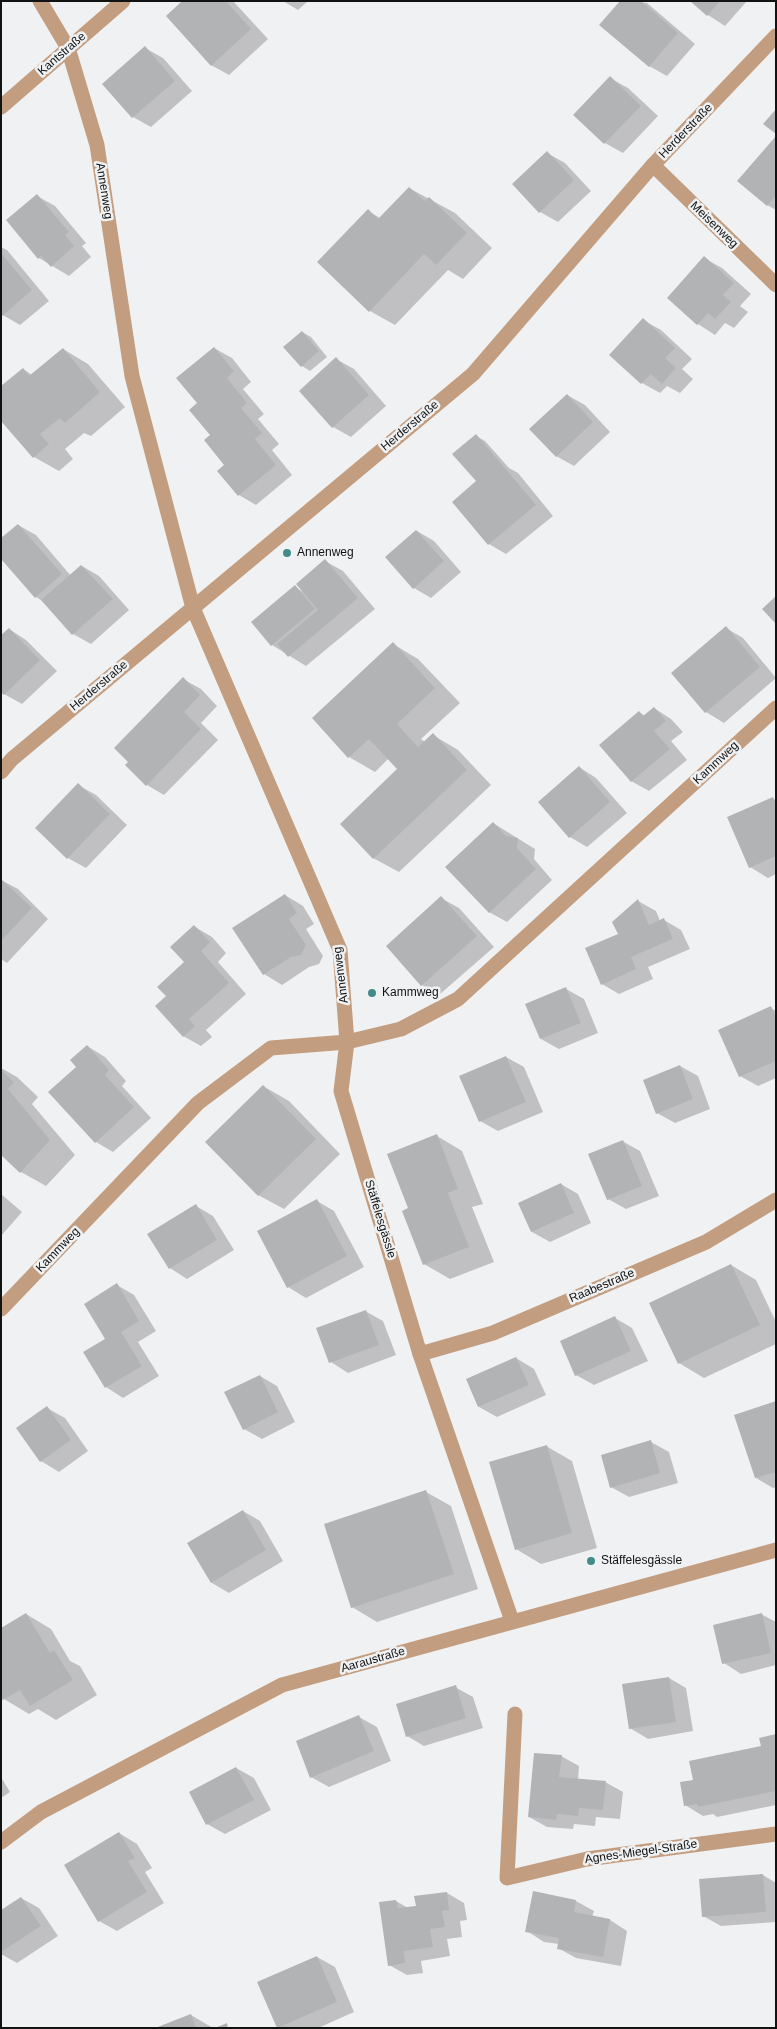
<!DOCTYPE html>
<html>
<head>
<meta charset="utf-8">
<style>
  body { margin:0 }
  #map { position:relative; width:777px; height:2029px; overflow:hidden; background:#f0f1f3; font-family:Arial,sans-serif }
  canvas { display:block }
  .frame { position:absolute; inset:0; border:2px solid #111212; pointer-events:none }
</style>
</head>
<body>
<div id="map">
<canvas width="777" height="2029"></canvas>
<div class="frame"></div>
</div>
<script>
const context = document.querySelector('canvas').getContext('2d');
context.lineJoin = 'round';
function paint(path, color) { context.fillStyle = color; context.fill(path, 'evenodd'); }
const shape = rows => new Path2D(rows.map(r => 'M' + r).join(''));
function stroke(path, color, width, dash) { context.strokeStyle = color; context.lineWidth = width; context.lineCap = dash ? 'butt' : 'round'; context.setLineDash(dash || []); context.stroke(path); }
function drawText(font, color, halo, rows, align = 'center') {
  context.font = font + ' Arial,sans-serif'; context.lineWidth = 5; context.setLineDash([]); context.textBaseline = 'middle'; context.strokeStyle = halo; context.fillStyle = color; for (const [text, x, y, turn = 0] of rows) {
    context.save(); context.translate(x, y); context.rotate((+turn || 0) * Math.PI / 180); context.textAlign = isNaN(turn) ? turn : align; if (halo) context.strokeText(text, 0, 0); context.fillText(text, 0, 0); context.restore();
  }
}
paint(shape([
  [184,1,233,1,268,39,229,75,211,65],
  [283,1,308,1,298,10],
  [621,1,647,3,695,44,667,76,649,66],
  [692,1,747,1,725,26,708,15],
  [145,48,163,58,192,91,151,127,133,117,104,84],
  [610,78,628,88,658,116,623,153,605,143,575,115],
  [776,138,776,210,767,205],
  [547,153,565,163,591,191,558,222,540,212],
  [409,188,455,213,492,248,463,279,448,270,395,325,370,311,368,211,380,218],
  [37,196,55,206,86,243,82,246,91,257,69,276,39,258],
  [1,247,7,250,49,301,20,325,1,314],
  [704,258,722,268,751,294,740,306,748,312,734,328,725,323,715,335,698,324,668,298],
  [643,320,661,330,692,359,682,369,693,379,680,393,667,386,660,393,642,383,611,355],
  [302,332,311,337,327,357,310,371,302,366],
  [214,348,232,358,251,382,243,389,264,414,258,419,279,444,272,450,292,475,256,505,239,495,212,435],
  [63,349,88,364,125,407,91,436,84,433,65,449,73,459,59,471,34,457,23,369,32,375],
  [336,359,354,369,386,406,351,437,333,427,301,391],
  [567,395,585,405,610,432,574,466,556,456],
  [476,436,485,441,509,468,518,473,553,516,506,554,489,544,478,481],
  [18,525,36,535,71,576,82,566,99,576,129,610,91,644,73,634,44,602,36,597],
  [417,531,434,541,461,572,431,598,414,588],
  [325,561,343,571,375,609,306,666,272,645,295,587,305,593],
  [726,628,743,638,776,678,724,723,706,712,673,673],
  [9,629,26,640,57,671,22,704,4,694],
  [393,644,418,659,460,703,421,739,425,742,433,735,458,750,491,785,399,872,373,858,399,769,389,758,375,772,349,757,314,719],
  [183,679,201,689,217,706,201,723,218,740,164,795,147,785],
  [654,708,671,719,683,732,671,741,687,760,649,791,631,781,639,712,645,716],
  [579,767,596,778,627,813,587,847,570,837],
  [78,785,96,795,127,825,86,868,68,858,37,828],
  [773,799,776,800,776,874,768,878,750,867],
  [493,823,535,849,534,859,552,880,507,922,489,912],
  [1,880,18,889,48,919,7,963,1,959],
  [285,895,303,906,314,924,306,929,323,956,319,964,309,967,282,985,264,974],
  [441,898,459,908,494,947,439,995,422,985],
  [638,901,656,911,660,921,664,920,681,930,690,949,648,967,653,979,619,994,602,984,620,934],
  [195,927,212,937,226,953,218,962,246,994,206,1030,212,1037,201,1046,183,1036,167,996,186,962],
  [566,989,584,999,598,1033,559,1049,541,1039],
  [771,1008,776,1011,776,1078,758,1086,740,1076],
  [87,1046,105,1057,126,1081,122,1086,151,1118,113,1152,96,1142,77,1067],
  [506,1057,524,1067,543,1112,498,1131,480,1121],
  [680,1066,698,1076,710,1109,675,1123,657,1113],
  [1,1068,17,1077,38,1097,32,1104,75,1155,46,1186,21,1172,1,1154],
  [263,1086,289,1101,340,1154,284,1209,258,1195],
  [437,1136,462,1151,483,1204,472,1207,494,1262,450,1279,424,1264,410,1209],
  [622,1141,640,1151,659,1196,626,1209,608,1199],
  [561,1184,578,1194,591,1223,550,1242,532,1232,520,1203],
  [1,1194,22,1212,1,1236],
  [317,1201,334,1211,364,1267,306,1298,288,1287,258,1232],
  [196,1206,213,1216,234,1250,187,1279,170,1268],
  [731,1265,756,1280,776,1322,776,1344,704,1378,679,1363],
  [117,1285,134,1295,156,1331,138,1342,159,1376,123,1398,106,1387,106,1339],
  [365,1311,383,1321,396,1355,348,1373,331,1362],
  [615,1318,632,1328,648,1361,594,1385,576,1375],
  [516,1358,534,1369,546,1395,497,1417,479,1407],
  [260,1376,277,1386,295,1422,262,1439,244,1429],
  [776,1402,776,1487,773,1488,756,1478],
  [47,1408,65,1418,88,1451,59,1472,41,1461,18,1428],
  [651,1442,669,1452,678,1483,629,1497,611,1487],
  [546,1446,572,1461,597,1548,541,1564,516,1549],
  [426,1492,451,1506,478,1589,377,1622,352,1607],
  [243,1511,260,1521,283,1561,229,1593,212,1583,189,1544],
  [26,1614,51,1629,70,1661,80,1666,97,1695,56,1720,38,1709,29,1714,4,1699],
  [761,1614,776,1622,776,1665,741,1674,724,1663],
  [669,1678,686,1688,693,1731,648,1739,630,1728],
  [455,1687,473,1697,483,1728,424,1746,407,1736],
  [359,1717,377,1727,391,1761,329,1787,311,1777],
  [776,1736,776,1805,717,1817,713,1814,703,1816,685,1805,695,1781,762,1747],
  [561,1756,579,1766,578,1780,605,1782,623,1792,620,1819,596,1817,595,1826,574,1824,573,1829,547,1827,529,1817],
  [236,1768,254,1778,271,1810,225,1834,207,1824],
  [1,1777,10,1792,1,1798],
  [119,1833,137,1844,152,1868,145,1872,164,1903,117,1931,99,1921],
  [763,1875,776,1883,776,1922,721,1926,703,1916],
  [447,1893,464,1903,467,1920,460,1921,462,1937,447,1939,450,1956,421,1961,423,1973,407,1975,389,1965,396,1901,408,1908,418,1907],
  [21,1898,39,1908,58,1936,17,1963,1,1954,1,1911],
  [576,1901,594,1911,592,1917,610,1920,627,1931,621,1966,576,1958,558,1948,559,1944,544,1942,527,1931],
  [317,1957,335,1967,354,2012,318,2028,278,2028],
  [191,2015,213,2028,158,2028]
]), '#0003');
paint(shape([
  [182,1,226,1,251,29,211,66,166,16],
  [620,1,641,1,678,33,649,67,599,25],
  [690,1,720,1,707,16],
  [145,46,175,81,132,118,102,84],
  [610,76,641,106,604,144,573,115],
  [776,109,776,134,763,124],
  [776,136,776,196,767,206,737,181],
  [547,151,574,180,539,213,512,184],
  [409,187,425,201,429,197,467,233,436,265,424,254,369,312,317,262,368,209,378,219],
  [37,194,69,232,65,235,74,246,51,267,41,256,38,259,6,220],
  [1,253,32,290,1,317],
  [704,256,734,283,723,295,731,302,715,319,708,313,697,325,667,298],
  [643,318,675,348,665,358,676,368,662,384,651,374,641,384,609,355],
  [302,331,319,351,301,367,283,347],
  [214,347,234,371,227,378,247,403,241,408,262,433,255,439,276,465,238,496,217,471,224,465,204,440,210,435,189,410,197,403,176,378],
  [63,348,100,392,65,423,60,418,40,434,49,444,33,458,1,421,1,386,23,368,29,376],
  [336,357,369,395,332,428,299,391],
  [567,394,593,422,556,457,529,429],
  [476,434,536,505,488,545,452,502,476,481,452,454],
  [18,524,62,574,35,598,1,559,1,538],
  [416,530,444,561,413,589,385,557],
  [325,559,358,598,288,657,277,644,318,610,296,584],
  [81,565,113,599,72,635,41,600],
  [295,585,315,609,271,646,251,622],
  [776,596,776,624,762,609],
  [726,626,760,667,705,713,671,673],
  [9,628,40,660,4,695,1,692,1,635],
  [393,642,435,688,397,724,418,747,433,733,467,770,373,859,340,824,397,769,369,739,348,758,312,718],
  [183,677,200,695,184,712,201,729,146,786,125,765,128,762,114,748],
  [654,707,666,721,654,731,670,749,631,782,599,745,639,711,643,716],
  [579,766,610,802,569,838,538,802],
  [78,783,110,814,67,859,35,828],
  [773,797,776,804,776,856,749,868,727,817],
  [493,822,506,836,518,838,517,848,536,869,489,913,445,867],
  [1,879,32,908,1,941],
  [285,894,297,913,289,919,306,945,301,955,291,957,263,975,232,928],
  [441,896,477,936,421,986,386,946],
  [638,899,649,925,664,918,673,939,631,957,636,969,601,985,585,948,618,934,612,922],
  [194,925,210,942,201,951,229,983,189,1019,195,1026,183,1037,155,1006,166,996,157,987,184,962,170,947],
  [566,987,581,1023,540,1039,525,1004],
  [771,1006,776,1017,776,1061,739,1077,718,1030],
  [87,1045,109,1070,105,1075,134,1107,95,1143,48,1092,76,1067,70,1060],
  [506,1056,526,1102,479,1122,459,1076],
  [680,1065,693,1099,656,1114,643,1080],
  [1,1070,14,1082,8,1089,50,1140,20,1173,1,1155],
  [263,1085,316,1139,258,1196,205,1142],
  [437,1134,458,1189,448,1193,469,1247,423,1265,402,1211,408,1208,387,1154],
  [623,1140,642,1186,607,1200,588,1154],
  [561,1183,574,1213,531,1232,518,1203],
  [317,1199,347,1256,287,1288,257,1231],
  [196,1204,217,1240,169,1269,147,1234],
  [731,1264,760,1325,678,1364,649,1303],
  [117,1283,139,1321,121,1332,142,1366,105,1388,83,1352,105,1339,84,1304],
  [366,1310,379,1345,329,1363,316,1328],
  [615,1316,631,1351,575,1376,560,1341],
  [516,1357,529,1385,478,1407,466,1379],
  [260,1375,278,1412,243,1430,224,1392],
  [776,1401,776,1472,755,1478,734,1415],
  [47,1406,71,1440,40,1462,16,1428],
  [651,1440,660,1473,610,1488,601,1455],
  [547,1445,572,1533,515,1550,489,1462],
  [426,1490,454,1574,351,1608,324,1524],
  [243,1510,266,1550,211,1583,187,1543],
  [26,1613,50,1653,54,1650,73,1680,30,1706,20,1690,3,1700,1,1698,1,1628],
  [762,1613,771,1653,722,1664,713,1625],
  [669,1677,676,1722,629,1729,622,1684],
  [456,1685,466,1718,406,1737,396,1704],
  [359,1715,374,1751,310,1778,296,1741],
  [776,1734,776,1791,698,1807,698,1804,684,1806,680,1782,693,1780,689,1761,761,1746,759,1738],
  [534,1753,562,1755,559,1777,606,1781,603,1810,579,1808,578,1816,557,1814,556,1820,528,1817],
  [236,1767,254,1800,206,1825,189,1792],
  [119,1832,135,1858,128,1861,147,1892,98,1922,64,1865],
  [763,1874,766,1912,702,1917,699,1879],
  [533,1891,576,1900,574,1912,610,1919,603,1957,557,1949,559,1938,525,1932],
  [447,1892,449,1910,442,1911,445,1927,430,1929,433,1947,404,1951,405,1963,388,1966,379,1902,396,1900,398,1908,416,1906,414,1896],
  [21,1897,41,1926,1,1952,1,1910],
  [317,1956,337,2002,277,2028,257,1982],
  [191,2014,196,2028,155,2028],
  [227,2023,228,2028,215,2028]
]), '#b1b3b5');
stroke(shape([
  [653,165,776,285],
  [347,1042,341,1091,420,1354,512,1621],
  [515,1714,507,1878,587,1859,776,1834]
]), '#c39d7f', 15);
stroke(shape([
  [40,1,68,48,97,145,132,376,193,608,340,950,347,1042],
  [1,107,123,1],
  [1,772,12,759,473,374,653,165,776,36],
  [1,1309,198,1103,271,1048,347,1042,401,1029,458,999,776,708],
  [420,1354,493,1333,706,1242,776,1200],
  [1,1842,41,1812,282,1685,776,1550]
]), '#c39d7f', 15);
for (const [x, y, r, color] of [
  [287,553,5,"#438b8a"],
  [372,993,5,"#438b8a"],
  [591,1561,5,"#438b8a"]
]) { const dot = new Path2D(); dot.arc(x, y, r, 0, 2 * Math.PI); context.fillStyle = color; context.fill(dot); stroke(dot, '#f0f1f3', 2); }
drawText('12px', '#111212', '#f0f1f3', [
  ["Kantstraße",62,54,-41],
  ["Herderstraße",686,131,-46],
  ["Annenweg",104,191,81],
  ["Meisenweg",714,225,44],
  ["Herderstraße",410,426,-40],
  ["Herderstraße",99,686,-40],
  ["Kammweg",716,763,-43],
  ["Annenweg",341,975,-97],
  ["Stäffelesgässle",380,1219,73],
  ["Kammweg",58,1250,-46],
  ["Raabestraße",602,1286,-23],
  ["Aaraustraße",373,1660,-16],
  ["Agnes-Miegel-Straße",641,1852,-8]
]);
drawText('12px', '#111212', '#f0f1f3', [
  ["Annenweg",297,553],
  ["Kammweg",382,993],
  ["Stäffelesgässle",601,1561]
], 'left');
</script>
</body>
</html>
